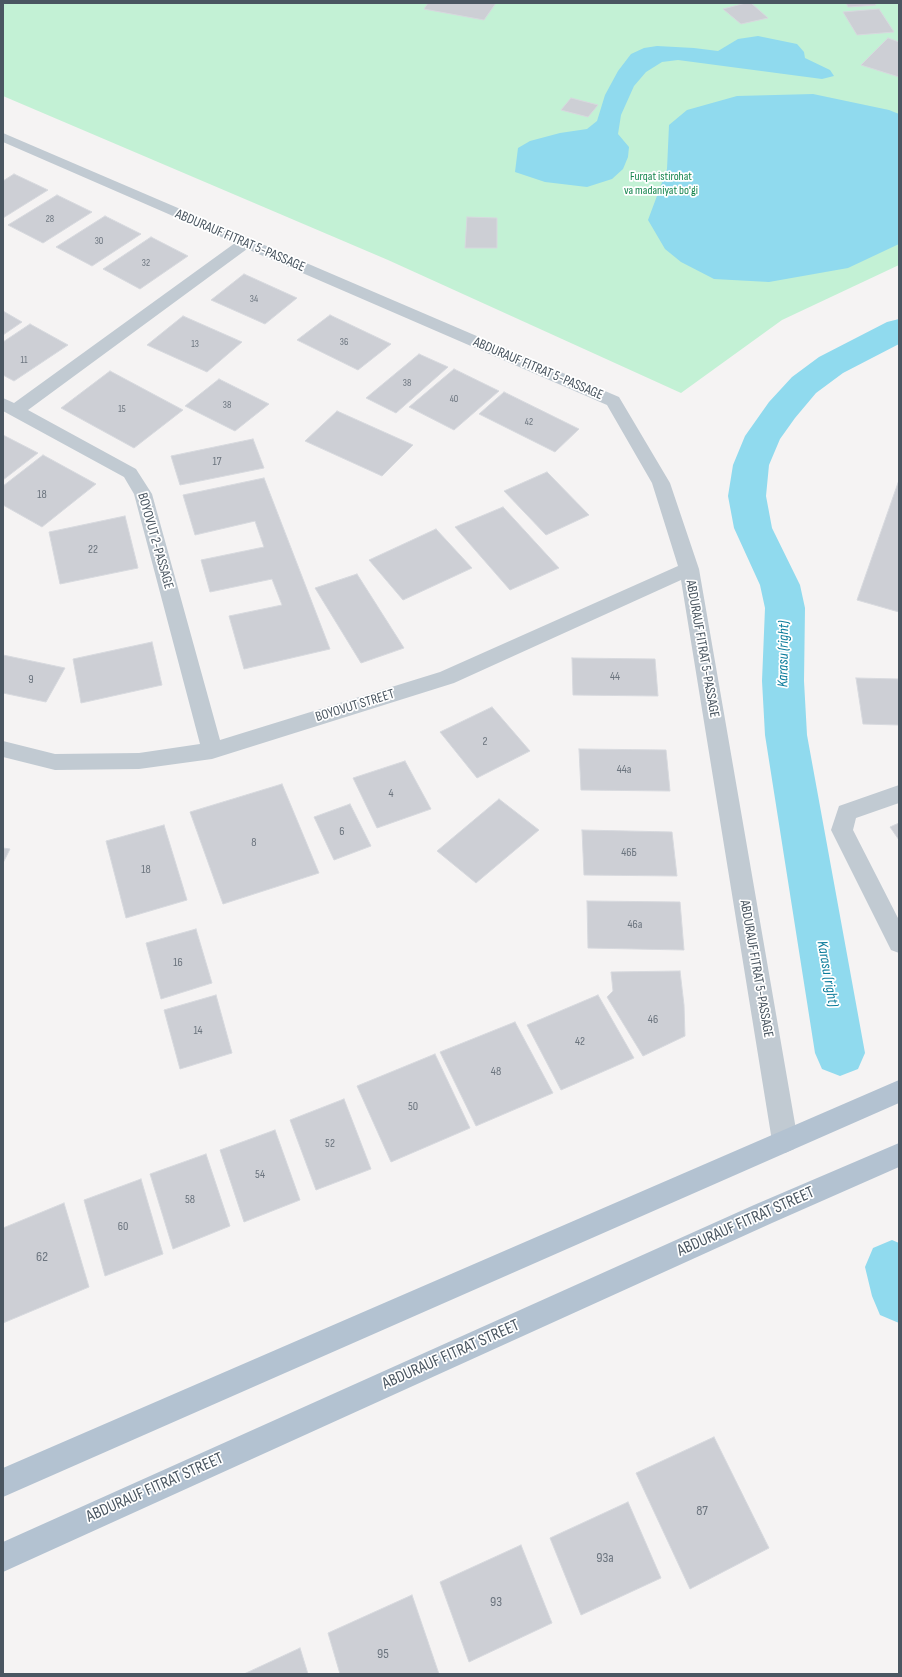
<!DOCTYPE html>
<html>
<head>
<meta charset="utf-8">
<style>
  body { margin:0 }
  #map { position:relative; width:902px; height:1677px; overflow:hidden; background:#f5f3f3; font-family:"Sofia Sans Condensed",sans-serif }
  canvas { display:block }
  .frame { position:absolute; inset:0; border:4px solid #4a5661; pointer-events:none }
</style>
</head>
<body>
<div id="map">
<canvas width="902" height="1677"></canvas>
<div class="frame"></div>
</div>
<script>
const context = document.querySelector('canvas').getContext('2d');
context.lineJoin = 'round';
function paint(path, color) { context.fillStyle = color; context.fill(path, 'evenodd'); }
const shape = rows => new Path2D(rows.map(r => 'M' + r).join(''));
function stroke(path, color, width, dash) { context.strokeStyle = color; context.lineWidth = width; context.lineCap = dash ? 'butt' : 'round'; context.setLineDash(dash || []); context.stroke(path); }
function drawText(font, color, halo, rows, align = 'center') {
  context.font = font + ' "Sofia Sans Condensed",sans-serif'; context.lineWidth = 3.5; context.setLineDash([]); context.textBaseline = 'middle'; context.strokeStyle = halo; context.fillStyle = color; for (const [text, x, y, turn = 0] of rows) {
    context.save(); context.translate(x, y); context.rotate((+turn || 0) * Math.PI / 180); context.textAlign = isNaN(turn) ? turn : align; if (halo) context.strokeText(text, 0, 0); context.fillText(text, 0, 0); context.restore();
  }
}
paint(shape([
  [3,3,899,3,899,265,782,320,681,393,388,260,3,96]
]), '#c3f1d5');
paint(shape([
  [758,36,797,44,804,52,805,58,830,70,834,76,822,79,678,60,662,62,646,72,634,86,621,115,618,134,629,147,628,157,623,169,612,179,587,187,545,182,515,172,518,148,530,141,560,133,587,129,597,121,605,95,618,71,631,54,644,48,657,46,694,48,718,51,738,39],
  [813,94,889,110,899,114,899,244,848,268,769,282,714,279,681,262,665,249,648,220,667,169,669,125,687,110,737,96]
]), '#90daee');
paint(shape([
  [899,319,899,344,843,373,816,393,795,418,780,439,769,465,766,496,772,528,800,585,805,608,804,681,807,735,865,1053,858,1069,840,1076,822,1069,815,1053,765,735,762,681,765,608,760,585,734,528,728,496,733,465,745,436,769,402,792,377,819,357,887,322,899,319],
  [892,1240,899,1243,899,1323,880,1315,872,1296,865,1267,873,1248,892,1240]
]), '#90daee');
const building = shape([
  [428,3,496,3,484,20,424,9,428,3],
  [746,3,751,3,768,18,741,24,723,9,746,3],
  [846,3,875,3,876,5,848,7,846,3],
  [879,9,894,32,857,35,843,12,879,9],
  [888,38,899,42,899,77,861,65,888,38],
  [571,98,598,105,588,117,561,110,571,98],
  [14,174,48,190,3,218,3,181,14,174],
  [57,195,92,212,43,243,8,225,57,195],
  [105,216,141,234,92,266,56,247,105,216],
  [467,217,497,218,497,248,465,248,467,217],
  [151,237,188,256,140,289,103,269,151,237],
  [244,274,297,298,265,324,211,300,244,274],
  [3,311,22,322,3,335,3,311],
  [330,315,391,344,358,370,297,340,330,315],
  [183,316,242,342,207,372,147,345,183,316],
  [30,324,68,345,14,381,3,375,3,342,30,324],
  [419,354,448,367,396,413,366,398,419,354],
  [454,369,499,391,454,430,409,407,454,369],
  [110,371,183,410,134,448,61,408,110,371],
  [219,379,269,404,235,431,185,406,219,379],
  [504,392,579,429,555,452,479,414,504,392],
  [337,411,413,445,382,476,305,441,337,411],
  [3,435,38,453,3,480,3,435],
  [253,439,264,468,180,485,171,456,253,439],
  [43,455,96,484,42,527,3,505,3,486,43,455],
  [547,472,589,515,546,535,504,491,547,472],
  [264,478,330,649,244,669,229,616,282,605,272,579,210,592,201,560,264,547,255,521,195,535,183,495,264,478],
  [899,480,899,612,857,600,899,480],
  [503,507,559,568,510,590,455,527,503,507],
  [125,516,138,568,60,584,49,532,125,516],
  [436,529,472,568,403,600,369,560,436,529],
  [357,574,404,648,361,663,315,588,357,574],
  [152,642,162,685,81,703,73,659,152,642],
  [3,655,65,668,46,702,3,693,3,655],
  [572,658,655,659,658,696,573,695,572,658],
  [856,678,898,679,899,688,899,725,863,724,856,678],
  [492,707,530,751,477,778,440,732,492,707],
  [579,749,666,750,670,791,581,790,579,749],
  [405,761,431,809,377,828,353,778,405,761],
  [282,784,319,873,223,904,190,812,282,784],
  [499,799,539,830,476,883,437,851,499,799],
  [350,804,371,846,334,860,314,817,350,804],
  [899,823,899,840,890,827,899,823],
  [164,825,187,900,126,918,106,841,164,825],
  [582,830,672,832,677,876,584,875,582,830],
  [3,848,10,849,3,863,3,848],
  [587,901,680,902,684,950,588,948,587,901],
  [196,929,212,983,161,999,146,943,196,929],
  [680,971,684,1005,685,1036,643,1056,607,997,613,991,611,972,680,971],
  [216,995,232,1053,180,1069,164,1010,216,995],
  [598,995,634,1058,561,1090,527,1025,598,995],
  [515,1022,553,1093,476,1126,440,1052,515,1022],
  [435,1054,470,1128,391,1162,357,1086,435,1054],
  [344,1099,371,1169,316,1190,290,1120,344,1099],
  [275,1130,300,1200,244,1222,220,1150,275,1130],
  [206,1154,230,1226,173,1249,150,1174,206,1154],
  [141,1179,163,1254,105,1276,84,1200,141,1179],
  [64,1203,89,1287,3,1323,3,1228,64,1203],
  [714,1437,769,1548,690,1589,636,1473,714,1437],
  [628,1502,661,1578,581,1615,550,1538,628,1502],
  [521,1545,552,1623,469,1662,440,1582,521,1545],
  [412,1595,439,1674,340,1674,328,1633,412,1595],
  [300,1648,308,1674,244,1674,300,1648]
]);
paint(building, '#cdcfd5');
stroke(building, '#d7d9de', 1);
paint(shape([
  [3,133,619,397,670,483,699,569,798,1141,794,1149,785,1153,776,1149,772,1141,681,580,454,683,212,759,139,769,55,770,3,757,3,741,55,754,139,753,200,744,134,494,124,477,3,411,3,398,14,403,235,243,3,142,3,133],
  [247,249,607,405,652,483,678,566,440,672,220,740,152,494,136,469,28,410,247,249],
  [899,785,899,803,856,818,853,830,899,920,899,953,891,950,831,830,839,806,899,785]
]), '#c1cad2');
paint(shape([
  [899,1080,899,1103,3,1497,3,1468,899,1080],
  [899,1143,899,1167,772,1223,3,1572,3,1542,754,1205,899,1143]
]), '#b3c2d1');
drawText('10px', '#6b747e', null, [
  ["28",50,219],
  ["30",99,241],
  ["32",146,263],
  ["34",254,299],
  ["36",344,342],
  ["13",195,344],
  ["11",24,360],
  ["38",407,383],
  ["40",454,399],
  ["38",227,405],
  ["15",122,409],
  ["42",529,422]
]);
drawText('12px', '#17864f', '#fff', [
  ["Furqat istirohat",661,177],
  ["va madaniyat bo'gi",661,191]
]);
drawText('12px', '#6b747e', null, [
  ["17",217,462],
  ["18",42,495],
  ["22",93,550],
  ["44",615,677],
  ["9",31,680],
  ["2",485,742],
  ["44а",624,770],
  ["4",391,794],
  ["6",342,832],
  ["8",254,843],
  ["46Б",629,853],
  ["18",146,870],
  ["46а",635,925],
  ["16",178,963],
  ["46",653,1020],
  ["14",198,1031],
  ["42",580,1042],
  ["48",496,1072],
  ["50",413,1107],
  ["52",330,1144],
  ["54",260,1175],
  ["58",190,1200],
  ["60",123,1227]
]);
drawText('14px', '#4a5661', '#fff', [
  ["ABDURAUF FITRAT 5-PASSAGE",240,241,23],
  ["ABDURAUF FITRAT 5-PASSAGE",538,369,23],
  ["BOYOVUT 2-PASSAGE",155,541,74],
  ["ABDURAUF FITRAT 5-PASSAGE",702,649,80],
  ["BOYOVUT STREET",355,706,-17],
  ["ABDURAUF FITRAT 5-PASSAGE",756,969,80]
]);
drawText('14px', '#6b747e', null, [
  ["62",42,1257],
  ["87",702,1511],
  ["93а",605,1558],
  ["93",496,1602],
  ["95",383,1654]
]);
drawText('italic 15px', '#0c7c9b', '#fff', [
  ["Karasu (right)",784,654,-89],
  ["Karasu (right)",827,974,80]
]);
drawText('17px', '#4a5661', '#fff', [
  ["ABDURAUF FITRAT STREET",746,1222,-24],
  ["ABDURAUF FITRAT STREET",451,1355,-24],
  ["ABDURAUF FITRAT STREET",155,1488,-24]
]);
</script>
</body>
</html>
